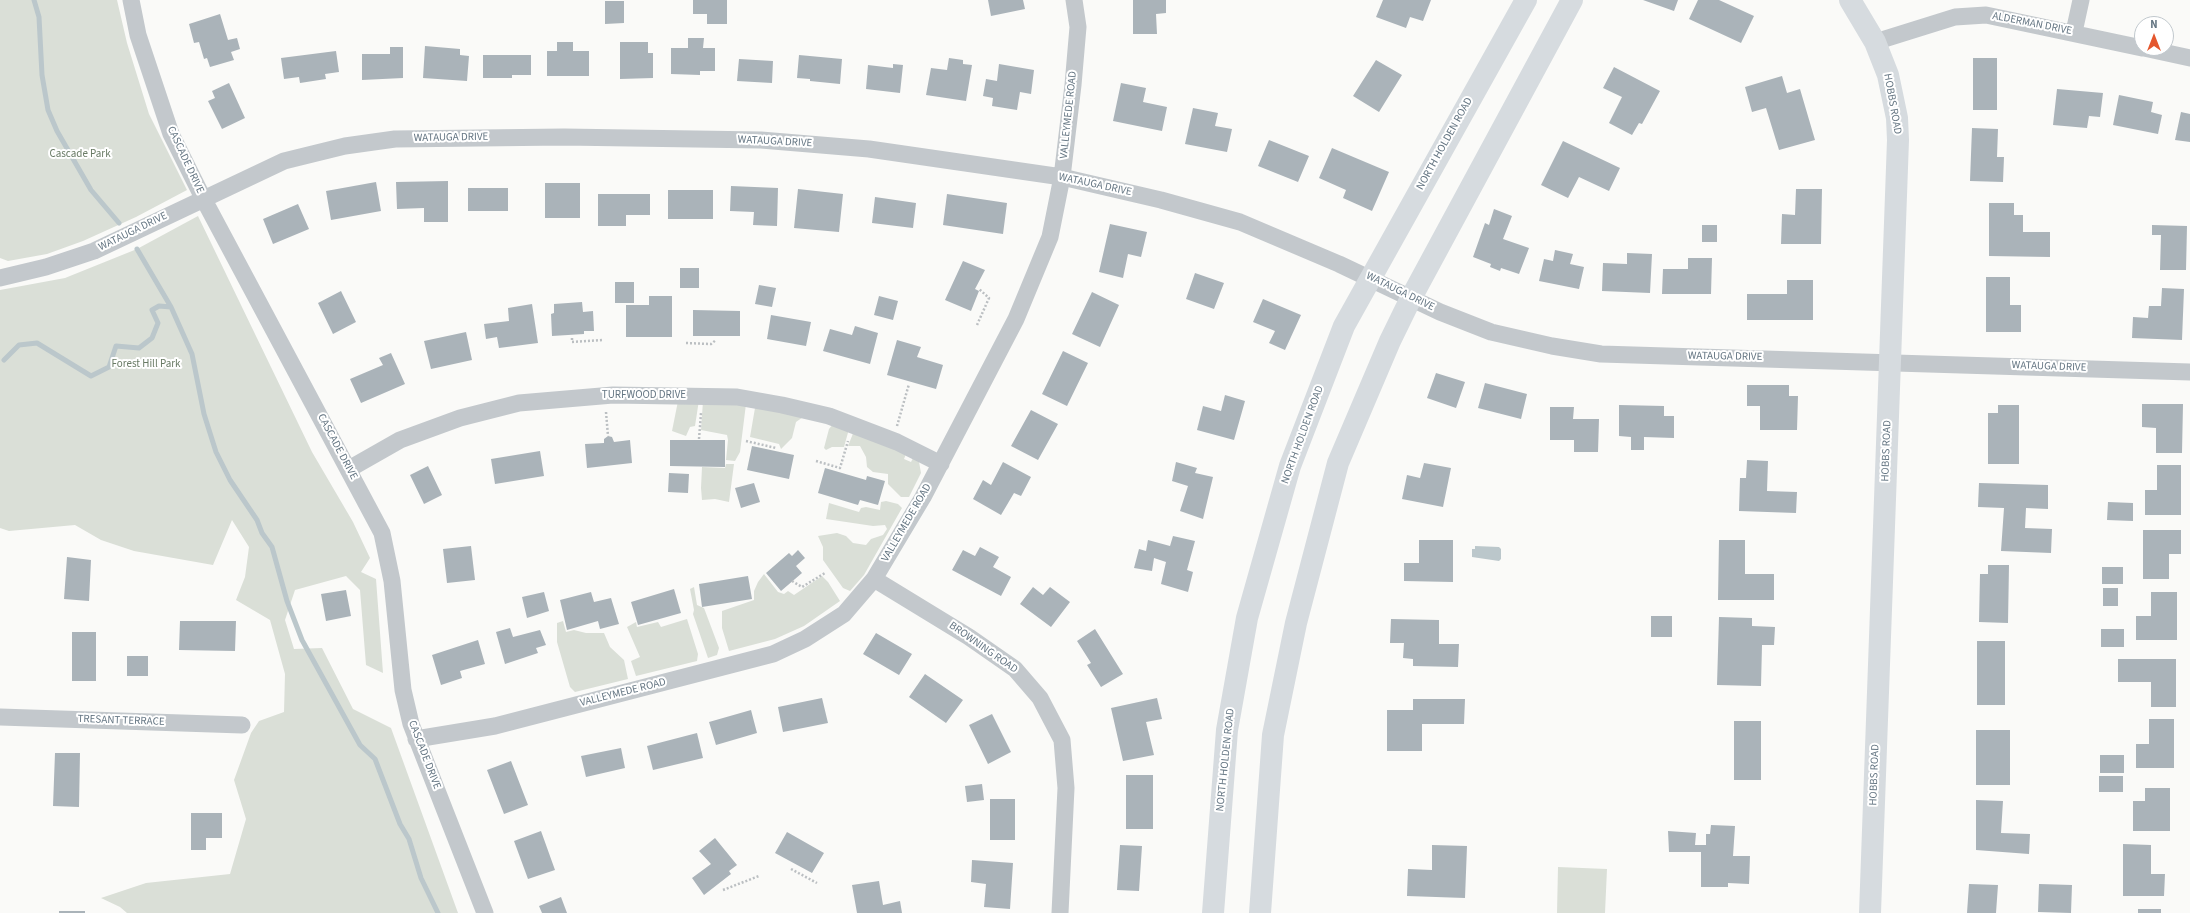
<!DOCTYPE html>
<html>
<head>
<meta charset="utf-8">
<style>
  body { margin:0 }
  #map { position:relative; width:2190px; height:913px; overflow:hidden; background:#fafaf8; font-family:"Source Sans 3",sans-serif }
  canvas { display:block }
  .north { position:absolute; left:2134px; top:16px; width:40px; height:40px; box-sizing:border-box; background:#fff; border:1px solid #c1c8cd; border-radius:50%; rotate:0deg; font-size:11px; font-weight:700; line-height:16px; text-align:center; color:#657683 }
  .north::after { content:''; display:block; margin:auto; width:14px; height:18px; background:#e4572e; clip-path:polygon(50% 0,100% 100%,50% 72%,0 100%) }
</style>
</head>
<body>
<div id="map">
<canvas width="2190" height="913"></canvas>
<div class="north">N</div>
</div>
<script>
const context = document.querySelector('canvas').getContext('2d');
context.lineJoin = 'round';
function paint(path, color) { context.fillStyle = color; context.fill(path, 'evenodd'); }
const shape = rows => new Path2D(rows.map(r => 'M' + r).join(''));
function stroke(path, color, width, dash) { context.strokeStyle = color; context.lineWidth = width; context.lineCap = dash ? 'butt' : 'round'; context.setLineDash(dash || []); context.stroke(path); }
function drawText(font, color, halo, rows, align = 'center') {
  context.font = font + ' "Source Sans 3",sans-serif'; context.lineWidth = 4; context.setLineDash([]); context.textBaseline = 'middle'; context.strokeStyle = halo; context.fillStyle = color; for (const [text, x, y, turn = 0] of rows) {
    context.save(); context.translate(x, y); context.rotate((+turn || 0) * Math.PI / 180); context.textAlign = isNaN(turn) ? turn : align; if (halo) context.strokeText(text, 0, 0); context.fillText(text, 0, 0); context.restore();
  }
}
paint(shape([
  [0,0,117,0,127,43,149,114,187,190,136,217,83,241,47,254,8,261,0,258],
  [198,216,312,452,353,522,370,558,361,572,376,579,383,673,366,665,360,590,346,576,295,590,285,620,294,649,322,648,353,709,391,728,458,913,127,913,120,907,101,898,146,883,230,874,246,819,234,780,251,733,259,721,284,712,285,674,270,620,236,600,245,577,249,547,232,520,213,565,134,551,101,540,75,525,9,531,0,528,0,290,65,278,137,249],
  [699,400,695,426,690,427,686,436,672,431,678,401],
  [703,401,746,404,740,452,735,461,726,460,728,440,727,435,701,430],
  [755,408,806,415,796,422,792,438,781,449,779,444,750,437],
  [833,424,849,429,844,447,832,447,826,450,824,448,829,429],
  [854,431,906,454,904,459,911,462,913,458,919,462,921,473,909,497,901,497,888,484,888,474,873,472,867,467,866,457,860,446,848,446],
  [726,464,734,464,729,502,715,499,702,500,701,488,702,467,725,468],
  [886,501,898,504,902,508,864,575,850,591,843,588,823,560,823,547,818,536,837,533,846,536,853,543,866,545,871,539,883,535,887,529,885,525,873,526,826,519,829,503,859,512,861,508,866,507,880,510,881,502],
  [764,574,778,592,784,594,788,591,794,595,822,576,828,582,840,601,804,626,775,639,729,651,722,628,722,611,754,600,754,591,758,582],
  [694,587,697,605,704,608,719,648,717,655,708,658,693,614,694,610,690,589],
  [687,619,698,654,697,661,636,676,631,661,640,657,627,627,636,622,637,627,658,622,661,627],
  [563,621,566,632,574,630,586,633,604,633,610,647,624,660,628,679,575,692,570,687,557,642,557,623],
  [1558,867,1607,869,1605,913,1557,913]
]), '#dadfd7');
paint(shape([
  [1475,546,1499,547,1501,549,1501,559,1499,561,1472,557,1472,549,1475,549]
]), '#bbc7cb');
stroke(shape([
  [34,0,39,17,42,75,48,110,57,131,91,190,119,223],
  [137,249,171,307,192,354,204,414,216,452,230,480,257,520,262,533,272,547,287,601,302,640,360,745,375,759,400,824,409,839,421,878,438,913],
  [4,360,19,345,37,343,91,376,109,367,116,346,139,348,152,338,158,323,152,310,159,306,171,307]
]), '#bbc7cb', 5);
paint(shape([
  [693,0,727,0,727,24,707,24,707,14,693,14],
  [988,0,1023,0,1025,9,991,16],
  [1133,0,1166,0,1166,13,1156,14,1157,34,1133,34],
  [1383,0,1431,0,1423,21,1410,17,1406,28,1376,17],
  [1643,0,1678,0,1674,11],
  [1698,0,1719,0,1754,16,1741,43,1689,19],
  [605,1,624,1,624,23,605,24],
  [220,14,228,40,237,38,240,49,231,52,234,60,210,67,207,58,204,59,199,42,194,43,189,24],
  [688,38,704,38,703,48,715,48,715,71,700,71,700,75,671,74,671,48,688,48],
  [557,42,573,42,573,51,589,51,589,76,547,76,547,51,557,51],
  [620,42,648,42,648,53,653,53,653,78,620,79],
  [425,46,460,49,460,55,469,56,467,81,423,78],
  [390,47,403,47,403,78,362,80,362,54,390,54],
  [336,51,339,72,325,74,326,79,300,83,299,77,284,79,281,58],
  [483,55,531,55,531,75,512,75,512,78,483,78],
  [799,55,842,59,840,84,810,81,810,79,797,78],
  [949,58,963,60,963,64,972,65,966,101,926,95,931,68,947,70],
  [1973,58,1997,58,1997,110,1973,110],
  [739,59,773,61,772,83,737,81],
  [1376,60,1402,75,1379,112,1353,96],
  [893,64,903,65,900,93,866,89,868,65,893,68],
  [999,64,1034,70,1031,94,1020,92,1017,110,992,106,993,98,983,96,986,79,997,81],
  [1614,67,1660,91,1642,124,1639,123,1632,135,1609,123,1622,97,1603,88],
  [1782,76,1787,93,1800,89,1815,140,1779,150,1766,108,1752,112,1745,87],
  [229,83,245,118,222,129,208,101,215,98,212,91],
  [1121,83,1146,88,1143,102,1167,107,1162,131,1113,121],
  [2057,89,2103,93,2100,117,2089,116,2087,128,2053,125],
  [2119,95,2153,102,2151,112,2162,115,2158,134,2113,125],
  [1193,108,1218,113,1215,126,1232,129,1227,152,1185,144],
  [2181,112,2190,114,2190,142,2175,140],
  [1972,128,1998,129,1997,157,2004,157,2003,182,1970,181],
  [1269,140,1309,156,1298,182,1258,166],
  [1563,141,1620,168,1609,191,1579,177,1568,198,1541,185],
  [1332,148,1389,172,1372,211,1343,198,1346,190,1319,178],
  [448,181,448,222,424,222,424,208,397,209,396,182],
  [376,182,381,211,331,220,326,191],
  [545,183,580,183,580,218,545,218],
  [731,186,778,188,777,226,753,225,754,212,730,211],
  [468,188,508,188,508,211,468,211],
  [798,189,843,194,839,232,794,228],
  [1796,189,1822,189,1821,244,1781,244,1782,214,1795,215],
  [668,190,713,190,713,219,668,219],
  [598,194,650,194,650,215,626,215,626,226,598,226],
  [947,194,1007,203,1003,234,943,225],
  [875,197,916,203,913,228,872,223],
  [1989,203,2014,203,2014,215,2023,215,2023,232,2050,232,2050,257,1989,256],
  [298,204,309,229,273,244,263,219],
  [1494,209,1512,216,1503,239,1529,248,1519,274,1501,268,1500,271,1490,267,1491,264,1473,257,1485,223,1489,225],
  [1110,224,1147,232,1141,257,1128,254,1123,278,1099,272],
  [1702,225,1717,225,1717,242,1702,242],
  [2152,225,2187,226,2186,270,2160,270,2161,235,2152,235],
  [1555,250,1573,254,1570,264,1584,267,1579,289,1539,281,1544,259,1553,261],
  [1627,253,1652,254,1650,293,1602,291,1603,263,1627,264],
  [1688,258,1712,258,1711,294,1662,294,1663,269,1688,269],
  [963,261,985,270,975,289,979,291,971,311,945,300],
  [680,268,699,268,699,288,680,288],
  [1195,273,1224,283,1214,309,1186,299],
  [1986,277,2010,277,2010,305,2021,305,2021,332,1986,332],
  [1787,280,1813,280,1813,320,1747,320,1747,294,1787,294],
  [615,282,634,282,634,303,615,303],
  [759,285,776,288,772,307,755,304],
  [2162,288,2184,289,2182,340,2132,338,2133,317,2148,318,2149,306,2161,306],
  [341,291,356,322,333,334,318,303],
  [1092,292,1119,305,1100,347,1072,334],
  [649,296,672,296,672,337,626,337,626,305,649,305],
  [879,296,898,301,893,320,874,315],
  [1263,299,1301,315,1285,350,1269,343,1275,331,1253,322],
  [582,302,583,312,593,311,594,331,584,331,584,334,552,336,551,314,554,313,554,304],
  [532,304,538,343,499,348,497,337,486,339,484,324,509,321,508,308],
  [693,310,740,311,740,336,693,336],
  [771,315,811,322,806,346,767,339],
  [855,326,878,333,870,364,823,351,830,329,852,335],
  [466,332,472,360,431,369,424,341],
  [897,340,921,347,917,357,943,365,936,389,887,375],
  [1063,351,1088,363,1067,406,1042,394],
  [391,353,405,384,361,403,350,379,383,365,379,358],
  [1436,373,1465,382,1456,408,1427,398],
  [1485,383,1527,394,1521,419,1478,408],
  [1747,385,1789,385,1789,396,1798,396,1797,430,1760,430,1760,406,1747,406],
  [1225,395,1245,401,1234,440,1197,430,1203,406,1221,411],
  [2142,404,2183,404,2182,453,2156,453,2156,428,2142,427],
  [1619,405,1664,406,1664,416,1674,416,1674,438,1644,437,1644,450,1631,450,1631,437,1619,436],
  [1998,405,2019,405,2019,464,1988,464,1988,413,1998,413],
  [1550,407,1574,407,1573,419,1599,419,1598,452,1574,452,1574,440,1550,440],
  [1031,410,1058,424,1038,460,1011,446],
  [608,436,612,437,614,442,630,440,632,463,587,468,585,444,604,443,604,439],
  [670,440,725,440,725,467,670,466],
  [752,446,794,455,789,479,747,470],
  [540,451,544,476,495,484,491,459],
  [1747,460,1768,461,1767,491,1797,492,1796,513,1739,511,1740,478,1746,478],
  [1003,462,1031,477,1021,496,1014,493,1001,515,973,499,983,480,991,485],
  [1176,462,1197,468,1195,473,1213,477,1203,519,1180,511,1188,486,1172,481],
  [1424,463,1451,468,1443,507,1402,499,1407,475,1420,478],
  [2157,465,2181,465,2181,515,2145,515,2145,490,2157,490],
  [428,466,442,495,424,504,410,475],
  [825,468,866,480,867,476,885,481,878,505,860,500,858,505,818,493],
  [669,473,689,474,688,493,668,492],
  [754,483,760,502,741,508,735,488],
  [1979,483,2048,485,2048,509,2026,508,2025,528,2052,529,2051,553,2001,551,2004,508,1978,507],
  [2108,502,2133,503,2133,521,2107,520],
  [2143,530,2181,530,2181,554,2169,554,2169,579,2143,579],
  [1173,536,1195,541,1187,570,1193,572,1188,592,1161,584,1166,562,1154,558,1152,571,1134,568,1139,549,1146,551,1148,540,1170,546],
  [1419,540,1453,540,1453,582,1404,581,1404,563,1419,563],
  [1719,540,1745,540,1745,574,1774,574,1774,600,1718,600],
  [471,546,475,580,447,583,443,549],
  [980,547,999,557,993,567,1011,577,1001,596,952,570,963,550,975,556],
  [798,550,805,558,796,566,802,573,781,591,766,573,789,553,792,556],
  [67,557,91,560,89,601,64,599],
  [1988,565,2009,565,2008,623,1979,622,1980,574,1988,574],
  [2102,567,2123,567,2123,584,2102,584],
  [748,576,752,599,702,607,699,584],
  [1033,587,1043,595,1050,587,1070,602,1051,627,1020,604],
  [2103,588,2118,588,2118,606,2103,606],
  [674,589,681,613,638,625,631,602],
  [346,590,351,616,326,621,321,594],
  [544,592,549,611,527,618,522,597],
  [591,592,594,602,611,598,619,624,600,629,598,621,567,630,560,600],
  [2151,592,2177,592,2177,640,2136,640,2136,616,2151,616],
  [1651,616,1672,616,1672,637,1651,637],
  [1719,617,1752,618,1752,626,1775,627,1774,645,1762,645,1761,686,1717,685],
  [1391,619,1439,620,1439,644,1459,644,1458,667,1413,666,1413,659,1403,658,1404,643,1390,643],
  [180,621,236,621,235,651,179,650],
  [510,628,513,637,540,630,546,645,536,648,538,653,505,664,496,632],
  [1095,629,1123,674,1101,687,1087,665,1091,663,1077,641],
  [2101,629,2124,629,2124,647,2101,647],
  [72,632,96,632,96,681,72,681],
  [876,633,912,654,899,675,863,654],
  [478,640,485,664,460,671,462,678,441,685,432,655],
  [1977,641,2005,641,2005,705,1977,705],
  [127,656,148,656,148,676,127,676],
  [2118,659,2176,659,2176,707,2151,707,2151,682,2118,682],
  [925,674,963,700,946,723,909,697],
  [822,698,828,723,783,732,778,707],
  [1157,698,1162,719,1146,722,1154,755,1123,761,1111,708],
  [1413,699,1465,699,1464,724,1422,724,1422,751,1387,751,1387,710,1413,710],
  [751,710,757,733,716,745,709,722],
  [992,714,1011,752,988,764,969,725],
  [2149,719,2174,719,2174,768,2136,768,2136,744,2149,744],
  [1734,721,1761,721,1761,780,1734,780],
  [1976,730,2010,730,2010,785,1976,785],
  [697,733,703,758,653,770,647,746],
  [621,748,625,768,586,777,581,756],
  [55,753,80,753,79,807,53,806],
  [2100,755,2124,755,2124,773,2100,773],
  [511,761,528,805,504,814,487,770],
  [1126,775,1153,775,1153,829,1126,829],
  [2099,776,2123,776,2123,792,2099,792],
  [982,784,984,800,967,802,965,786],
  [2145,788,2170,788,2170,831,2133,831,2133,801,2145,801],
  [990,799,1015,799,1015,840,990,840],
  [1976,800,2003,801,2001,833,2030,834,2029,854,1976,850],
  [191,813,222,813,222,838,206,838,206,850,191,850],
  [1711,825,1735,826,1733,856,1750,856,1749,884,1728,883,1728,887,1701,887,1701,852,1669,852,1668,831,1696,833,1695,845,1706,845,1706,834,1710,834],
  [541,831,555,870,528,879,514,841],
  [787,832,824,853,812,873,775,853],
  [715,838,737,865,729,871,731,874,704,895,692,878,711,864,699,851],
  [2123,844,2151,845,2151,874,2165,874,2164,896,2123,896],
  [1120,845,1142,846,1139,891,1117,890],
  [1432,845,1467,846,1465,898,1407,896,1408,869,1432,870],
  [972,860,1013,863,1010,909,984,907,986,884,971,882],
  [879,881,883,905,900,901,902,913,857,913,852,885],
  [1969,884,1998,885,1996,913,1967,913],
  [2039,884,2072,885,2071,913,2038,912],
  [561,897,567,913,542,913,539,906],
  [2138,909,2161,909,2161,913,2138,913],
  [59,911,85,911,85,913,59,913]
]), '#aab3b9');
stroke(shape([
  [977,325,989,298,979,289],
  [572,338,572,342,603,340],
  [686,343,711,344,716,340],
  [606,412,608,436],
  [897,426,909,384],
  [699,439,701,413],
  [746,441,776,448],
  [816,461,840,468,848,441],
  [792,581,802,587,825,573],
  [791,869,817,883],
  [723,890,759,876]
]), '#bbbfc2', 2.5, [2, 2]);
stroke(shape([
  [131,0,138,35,171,134,203,198,382,533,392,581,403,690,411,724,485,913],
  [2074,32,2081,0],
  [1875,42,1955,17,1986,15,2142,48],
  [2144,48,2190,58],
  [0,278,46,267,94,251,284,161,345,146,395,139,564,137,761,140,869,149,1062,177,1161,200,1240,222,1339,264,1440,312,1491,332,1552,346,1601,354,2190,372],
  [349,469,400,440,460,418,519,403,613,395,737,397,782,405,829,416,897,442,941,464],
  [874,579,969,637,1015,669,1040,698,1062,740,1066,788,1060,913],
  [0,717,242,725],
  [416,739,495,726,773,654,805,639,844,614,874,579,923,497,1016,319,1050,237,1062,177,1073,85,1078,27,1074,0]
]), '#c3c8cc', 17);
stroke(shape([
  [1850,0,1875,42,1888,75,1897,118,1898,140,1870,913],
  [1213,913,1227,730,1247,618,1290,466,1344,326,1526,0],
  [1260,913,1273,735,1296,623,1338,463,1390,341,1411,298,1572,0]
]), '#d6dbdf', 22);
drawText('11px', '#657683', '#fff', [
  ["ALDERMAN DRIVE",2032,24,11],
  ["HOBBS ROAD",1892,104,80],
  ["VALLEYMEDE ROAD",1069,115,-84],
  ["WATAUGA DRIVE",451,138,-1],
  ["WATAUGA DRIVE",775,142,3],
  ["NORTH HOLDEN ROAD",1445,144,-61],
  ["CASCADE DRIVE",185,160,65],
  ["WATAUGA DRIVE",1095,185,12],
  ["WATAUGA DRIVE",133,232,-26],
  ["WATAUGA DRIVE",1400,292,26],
  ["WATAUGA DRIVE",1725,357,1],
  ["WATAUGA DRIVE",2049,367,2],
  ["TURFWOOD DRIVE",644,396],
  ["NORTH HOLDEN ROAD",1303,435,-70],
  ["CASCADE DRIVE",337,447,62],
  ["HOBBS ROAD",1887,451,-88],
  ["VALLEYMEDE ROAD",907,523,-60],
  ["BROWNING ROAD",983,648,35],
  ["VALLEYMEDE ROAD",623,693,-14],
  ["TRESANT TERRACE",121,721,2],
  ["CASCADE DRIVE",424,755,69],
  ["NORTH HOLDEN ROAD",1226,760,-84],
  ["HOBBS ROAD",1875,775,-88]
]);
drawText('11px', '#687a64', '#fff', [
  ["Cascade Park",80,155],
  ["Forest Hill Park",146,365]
]);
</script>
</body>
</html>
